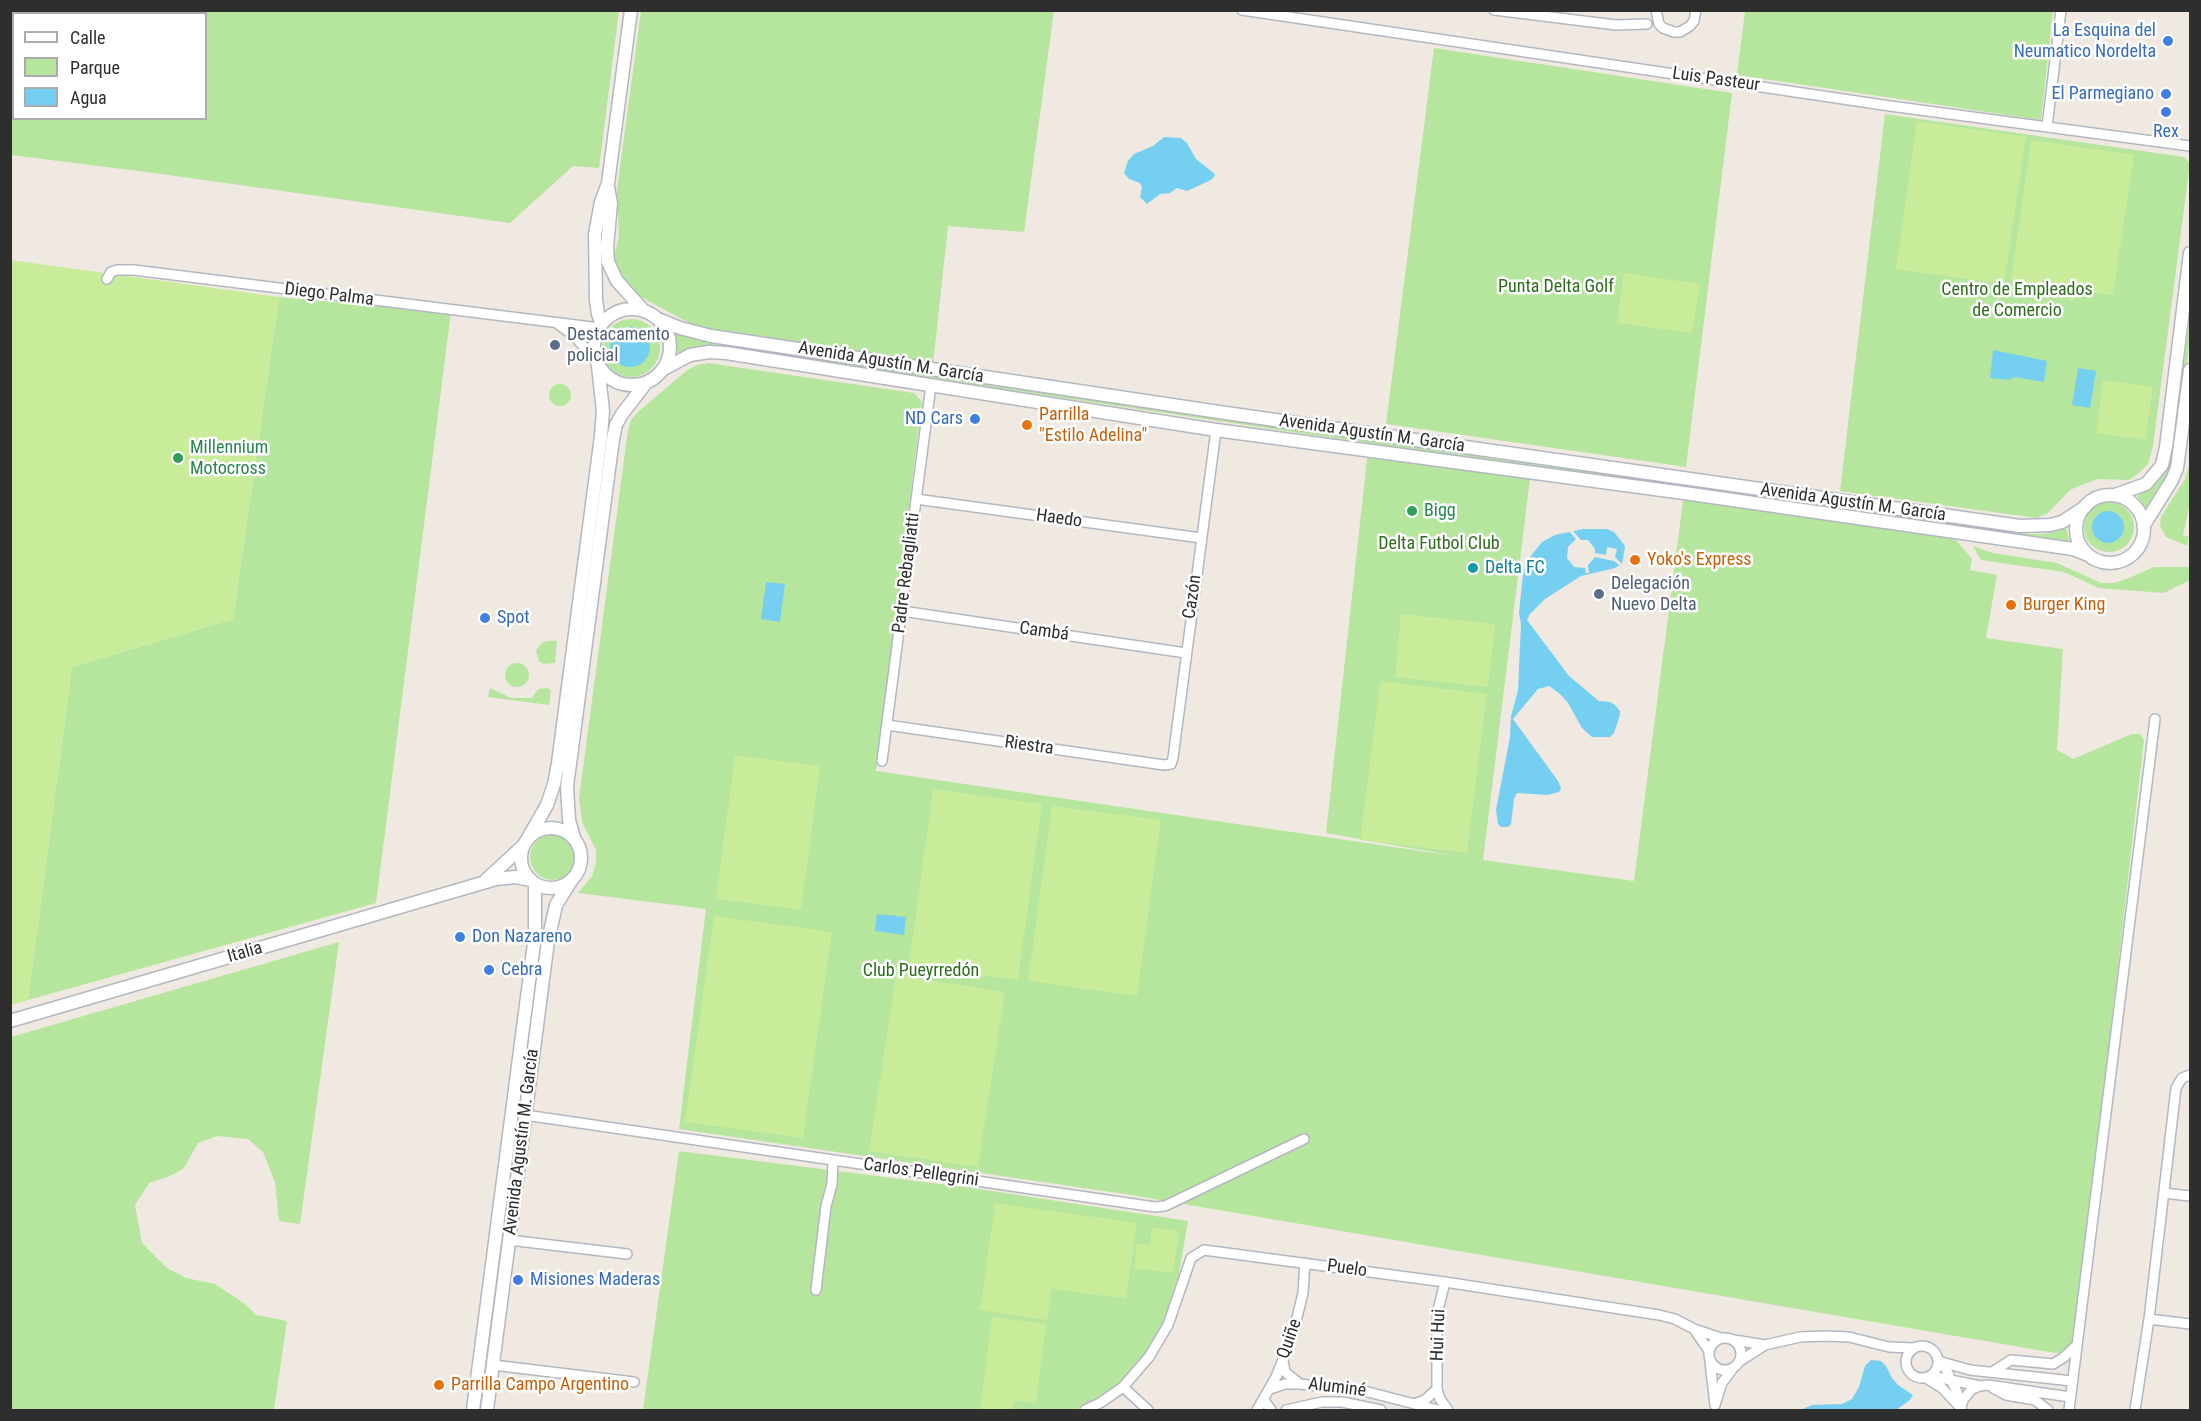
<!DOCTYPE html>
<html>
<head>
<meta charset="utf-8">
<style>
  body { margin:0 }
  #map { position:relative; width:2201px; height:1421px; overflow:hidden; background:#efe9e1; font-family:"Roboto Condensed",sans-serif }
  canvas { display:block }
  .frame { position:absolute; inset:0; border:12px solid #2e2e2e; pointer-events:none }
  .legend { position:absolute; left:12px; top:12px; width:195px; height:108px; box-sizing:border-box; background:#fff; border:2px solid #ababab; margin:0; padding:8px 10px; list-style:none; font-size:18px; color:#2e2e2e }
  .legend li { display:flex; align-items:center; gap:12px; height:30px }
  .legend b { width:30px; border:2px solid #ababab }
</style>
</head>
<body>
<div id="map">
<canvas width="2201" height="1421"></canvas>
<div class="frame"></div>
<ul class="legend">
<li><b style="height:8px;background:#fff"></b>Calle</li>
<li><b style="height:16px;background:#b6e59e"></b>Parque</li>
<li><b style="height:16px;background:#75cff0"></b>Agua</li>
</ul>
</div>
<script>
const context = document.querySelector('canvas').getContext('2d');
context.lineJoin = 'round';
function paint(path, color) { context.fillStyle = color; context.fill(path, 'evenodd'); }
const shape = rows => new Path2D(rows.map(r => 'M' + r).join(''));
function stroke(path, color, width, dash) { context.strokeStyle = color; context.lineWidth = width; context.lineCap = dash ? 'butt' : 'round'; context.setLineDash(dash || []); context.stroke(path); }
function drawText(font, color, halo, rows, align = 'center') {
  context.font = font + ' "Roboto Condensed",sans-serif'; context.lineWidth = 5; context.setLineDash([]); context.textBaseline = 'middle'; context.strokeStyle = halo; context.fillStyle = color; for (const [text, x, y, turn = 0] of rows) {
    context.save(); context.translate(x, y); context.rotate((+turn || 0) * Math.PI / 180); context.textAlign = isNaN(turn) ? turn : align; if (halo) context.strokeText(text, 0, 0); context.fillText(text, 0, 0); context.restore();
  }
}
paint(shape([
  [10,11,619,11,599,168,573,166,510,223,154,173,11,155],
  [14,14,206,14,206,118,14,118],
  [641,11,1054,11,1024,232,948,226,933,364,704,331,641,297,624,283,616,269,615,252,619,237,617,190],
  [1745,11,2053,11,2041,120,1737,75],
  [1434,48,1732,93,1686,467,1386,424],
  [1885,114,2184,157,2190,163,2153,446,2148,464,2140,472,2129,480,2098,479,2084,484,2070,490,2048,513,2037,518,1840,491],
  [279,297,451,312,376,903,28,1000,72,667,233,619],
  [2190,313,2190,340,2174,462,2163,486,2147,509,2137,496,2157,483,2166,472,2174,445],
  '602 348a29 29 0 1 1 58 0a29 29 0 1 1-58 0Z',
  [672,328,694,339,713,344,1568,468,2029,534,2044,534,2066,528,2070,544,1279,430,714,346,699,348,679,356],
  [708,363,914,393,922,402,876,771,1455,856,1326,833,1368,450,1531,471,1483,860,1634,881,1684,493,1946,537,1957,541,1972,559,1970,570,1997,575,1986,638,2063,649,2057,750,2073,759,2132,734,2140,734,2144,740,2073,1356,1125,1194,679,1129,706,909,578,893,592,876,596,863,596,850,582,822,579,798,628,430,631,420,638,412,686,371,697,365],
  '549 395a11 11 0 1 1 22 0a11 11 0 1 1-22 0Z',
  [2190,463,2190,503,2183,535,2189,537,2187,546,2166,537,2160,526,2161,517,2185,479],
  '2084 527a25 25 0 1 1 50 0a25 25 0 1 1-50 0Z',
  [1973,546,1993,553,2057,563,2101,583,2114,583,2129,578,2154,567,2190,567,2190,580,2164,593,2099,588,2064,572,1981,560],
  [549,641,557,641,555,663,543,664,539,661,536,650,543,642],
  '505 675a12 12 0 1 1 24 0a12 12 0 1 1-24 0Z',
  [490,688,511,698,532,698,538,689,547,688,551,690,549,705,488,697],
  '530 857a23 23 0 1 1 46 0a23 23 0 1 1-46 0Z',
  [339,942,300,1224,279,1221,275,1182,263,1152,248,1139,217,1136,198,1143,184,1168,170,1176,149,1183,135,1205,142,1243,167,1268,186,1278,215,1284,245,1304,256,1315,287,1321,274,1410,11,1410,11,1037],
  [679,1151,979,1189,1188,1221,1176,1291,1164,1324,1146,1356,1133,1372,1103,1396,1075,1410,643,1410]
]), '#b6e59e');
paint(shape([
  [1917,121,2026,137,2004,284,1896,269],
  [2031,140,2134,155,2113,295,2011,280],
  [10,260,279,297,233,619,72,667,28,1000,11,1005],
  [1624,273,1700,284,1692,333,1617,323],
  [2103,380,2153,387,2145,440,2096,433],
  [1401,614,1495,624,1488,687,1395,677],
  [1380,681,1487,694,1467,853,1360,840],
  [735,755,820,766,801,910,716,899],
  [933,789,1042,804,1018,980,909,965],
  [1052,806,1161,820,1137,996,1028,981],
  [714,916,832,932,803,1138,685,1122],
  [896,975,1005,992,978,1167,869,1151],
  [995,1203,1137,1223,1126,1299,1052,1289,1047,1320,980,1310],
  [1152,1227,1179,1231,1173,1273,1134,1268,1137,1244,1150,1245],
  [992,1317,1046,1324,1036,1403,1014,1401,1012,1410,980,1410]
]), '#c9ec9a');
paint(shape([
  [1164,137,1181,138,1187,143,1196,159,1215,174,1214,177,1211,180,1187,191,1177,188,1170,193,1160,194,1147,204,1140,197,1142,187,1140,183,1129,179,1124,173,1128,161,1134,154,1153,146],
  '610 347a20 20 0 1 1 40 0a20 20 0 1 1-40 0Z',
  [1993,350,2047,361,2044,382,2014,377,2009,380,1990,378],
  [2078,368,2096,371,2090,408,2072,405],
  '2092 527a16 16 0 1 1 32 0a16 16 0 1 1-32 0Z',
  [1583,529,1607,529,1614,532,1625,546,1622,564,1615,568,1581,576,1545,599,1530,614,1527,620,1569,676,1599,701,1610,702,1615,705,1620,711,1620,715,1614,733,1610,737,1592,737,1582,728,1568,703,1560,694,1549,686,1538,689,1513,719,1558,781,1561,788,1559,792,1547,795,1517,793,1514,799,1511,824,1508,827,1501,827,1498,824,1496,810,1510,737,1511,716,1518,691,1521,624,1519,613,1523,574,1527,561,1542,542,1555,535],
  [766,582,785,584,780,622,761,619],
  [877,914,906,917,904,935,875,931],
  [1871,1360,1881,1361,1886,1366,1892,1378,1898,1385,1913,1395,1910,1400,1896,1410,1800,1410,1812,1405,1842,1404,1852,1399,1859,1387,1865,1366]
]), '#75cff0');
paint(shape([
  [1572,530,1581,540,1588,540,1595,549,1595,553,1606,555,1607,547,1617,549,1615,557,1622,564,1620,566,1614,561,1595,557,1588,565,1589,573,1586,573,1585,568,1574,567,1567,558,1568,547,1576,539,1569,531]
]), '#efe9e1');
const street = shape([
  [1242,10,1890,106,2190,146],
  [1494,10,1616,25,1647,24],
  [1656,10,1659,24,1663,28,1674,32,1680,32,1690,26,1694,21,1696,10],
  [2047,127,2061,10],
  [107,279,111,272,117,270,134,270,600,328],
  [558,324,575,337,596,360],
  [916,499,1201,538],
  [902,611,1186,653],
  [887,725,1164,765,1171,764,1173,758,1216,430],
  [882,761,931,385],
  [525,1115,1155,1207,1165,1206,1304,1139],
  [2164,1193,2190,1196],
  [509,1240,627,1254],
  [816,1290,826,1206,832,1184,833,1160],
  [2149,1319,2190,1324],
  '1709 1354a16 16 0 1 1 32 0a16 16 0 1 1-32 0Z',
  [1734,1340,1765,1345,1740,1361],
  [1765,1345,1800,1337,1826,1336,1849,1337,1889,1347,1913,1348],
  '1906 1362a16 16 0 1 1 32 0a16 16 0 1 1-32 0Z',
  [1709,1351,1694,1329,1721,1338],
  [1283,1360,1285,1372,1300,1384,1368,1392,1438,1410],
  [1938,1361,1970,1370,2072,1381],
  [1710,1362,1715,1405,1722,1383,1734,1367],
  [1943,1363,1957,1392,1962,1410],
  [493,1365,634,1382],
  [1992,1372,2011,1360,2053,1364,2063,1358,2077,1345],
  [1931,1376,1980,1386,1988,1385,2070,1397],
  [1926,1378,1942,1388,1959,1406],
  [1123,1387,1148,1410],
  [1993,1388,2006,1395,2035,1400,2048,1410],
  [1270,1389,1285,1384,1300,1384],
  [1437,1389,1437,1332,1438,1310,1445,1282],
  [1264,1400,1271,1410],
  [1414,1404,1425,1400,1437,1389,1440,1399,1448,1410],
  [1961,1407,1963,1400,1972,1389,1980,1386],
  [1085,1410,1100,1403,1123,1387,1149,1357,1168,1325,1191,1258,1204,1250,1445,1282,1659,1315,1675,1319,1694,1329],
  [1257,1410,1276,1377,1293,1334,1303,1293,1305,1263],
  [1286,1410,1322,1402,1342,1402,1381,1410],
  [2069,1410,2155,719],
  [2135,1410,2149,1319,2176,1088,2182,1078,2190,1075]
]);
const secondary = shape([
  [608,187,611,203,607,247,608,262,617,281,644,311],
  '594 347a38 38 0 1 1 76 0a38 38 0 1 1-76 0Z',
  [658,319,680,328,711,336,1219,412,2020,526,2050,525,2062,522,2085,507],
  [602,324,598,314,596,300,595,234,601,202,608,183,631,10],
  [662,370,690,355,709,352,726,353,1216,430,1684,493,2073,549,2088,555],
  [2115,495,2146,484,2162,465,2166,447,2190,253],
  '2076 529a34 34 0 1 1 68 0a34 34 0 1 1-68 0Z',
  [2144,525,2172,480,2177,468,2190,370],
  '521 858a30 30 0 1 1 60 0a30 30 0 1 1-60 0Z',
  [528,838,547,805,554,784,558,763,601,436,603,411,598,366],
  [574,838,569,820,567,786,613,439,616,425,622,414,646,383],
  [486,880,524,845],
  [10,1021,496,879,515,877,531,880],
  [473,1410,535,936,535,883],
  [487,1410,548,941,556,905,573,878]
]);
stroke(street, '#b4b7c1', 12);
stroke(secondary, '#b4b7c1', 15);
stroke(street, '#fff', 9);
stroke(secondary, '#fff', 12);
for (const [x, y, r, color] of [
  [2168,41,6,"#3f7fe0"],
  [2166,94,6,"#3f7fe0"],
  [2166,112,6,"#3f7fe0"],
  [555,345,6,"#5c6f8a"],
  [975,419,6,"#3f7fe0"],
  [1027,425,6,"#e8710a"],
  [178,458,6,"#2e9e5b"],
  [1412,511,6,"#2e9e5b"],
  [1635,560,6,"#e8710a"],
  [1473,568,6,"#0f9aa8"],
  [1599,594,6,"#5c6f8a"],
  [2011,605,6,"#e8710a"],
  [485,618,6,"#3f7fe0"],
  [460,937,6,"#3f7fe0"],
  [489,970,6,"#3f7fe0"],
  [518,1280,6,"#3f7fe0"],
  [439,1385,6,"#e8710a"]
]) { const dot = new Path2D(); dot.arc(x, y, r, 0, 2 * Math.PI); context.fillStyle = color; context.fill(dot); stroke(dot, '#fff', 2); }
drawText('18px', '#366cbe', '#fff', [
  ["La Esquina del",2156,31,"right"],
  ["Neumatico Nordelta",2156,52,"right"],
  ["El Parmegiano",2154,94,"right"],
  ["Rex",2166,132,"center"],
  ["ND Cars",963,419,"right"],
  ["Spot",497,618],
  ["Don Nazareno",472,937],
  ["Cebra",501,970],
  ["Misiones Maderas",530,1280]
], 'left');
drawText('18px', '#2e2e2e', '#fff', [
  ["Luis Pasteur",1716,80,8],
  ["Diego Palma",329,295,7],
  ["Avenida Agustín M. García",891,363,9],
  ["Avenida Agustín M. García",1372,434,8],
  ["Avenida Agustín M. García",1853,503,8],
  ["Haedo",1059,519,8],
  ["Padre Rebagliatti",907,573,-83],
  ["Cazón",1193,597,-82],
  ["Cambá",1044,632,8],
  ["Riestra",1029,746,8],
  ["Italia",245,953,-16],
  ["Avenida Agustín M. García",522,1142,-83],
  ["Carlos Pellegrini",921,1173,8],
  ["Puelo",1347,1269,8],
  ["Hui Hui",1439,1335,-88],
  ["Quiñe",1290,1339,-71],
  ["Aluminé",1337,1388,7]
]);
drawText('18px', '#2c6e1b', '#fff', [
  ["Punta Delta Golf",1556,287],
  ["Centro de Empleados",2017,290],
  ["de Comercio",2017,311],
  ["Delta Futbol Club",1439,544],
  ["Club Pueyrredón",921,971]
]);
drawText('18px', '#4e5e75', '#fff', [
  ["Destacamento",567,335],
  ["policial",567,356],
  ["Delegación",1611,584],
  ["Nuevo Delta",1611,605]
], 'left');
drawText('18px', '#c56008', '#fff', [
  ["Parrilla",1039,415],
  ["\"Estilo Adelina\"",1039,436],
  ["Yoko's Express",1647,560],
  ["Burger King",2023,605],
  ["Parrilla Campo Argentino",451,1385]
], 'left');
drawText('18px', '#27864d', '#fff', [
  ["Millennium",190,448],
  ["Motocross",190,469],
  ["Bigg",1424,511]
], 'left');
drawText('18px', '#0d838f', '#fff', [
  ["Delta FC",1485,568]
], 'left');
</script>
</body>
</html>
